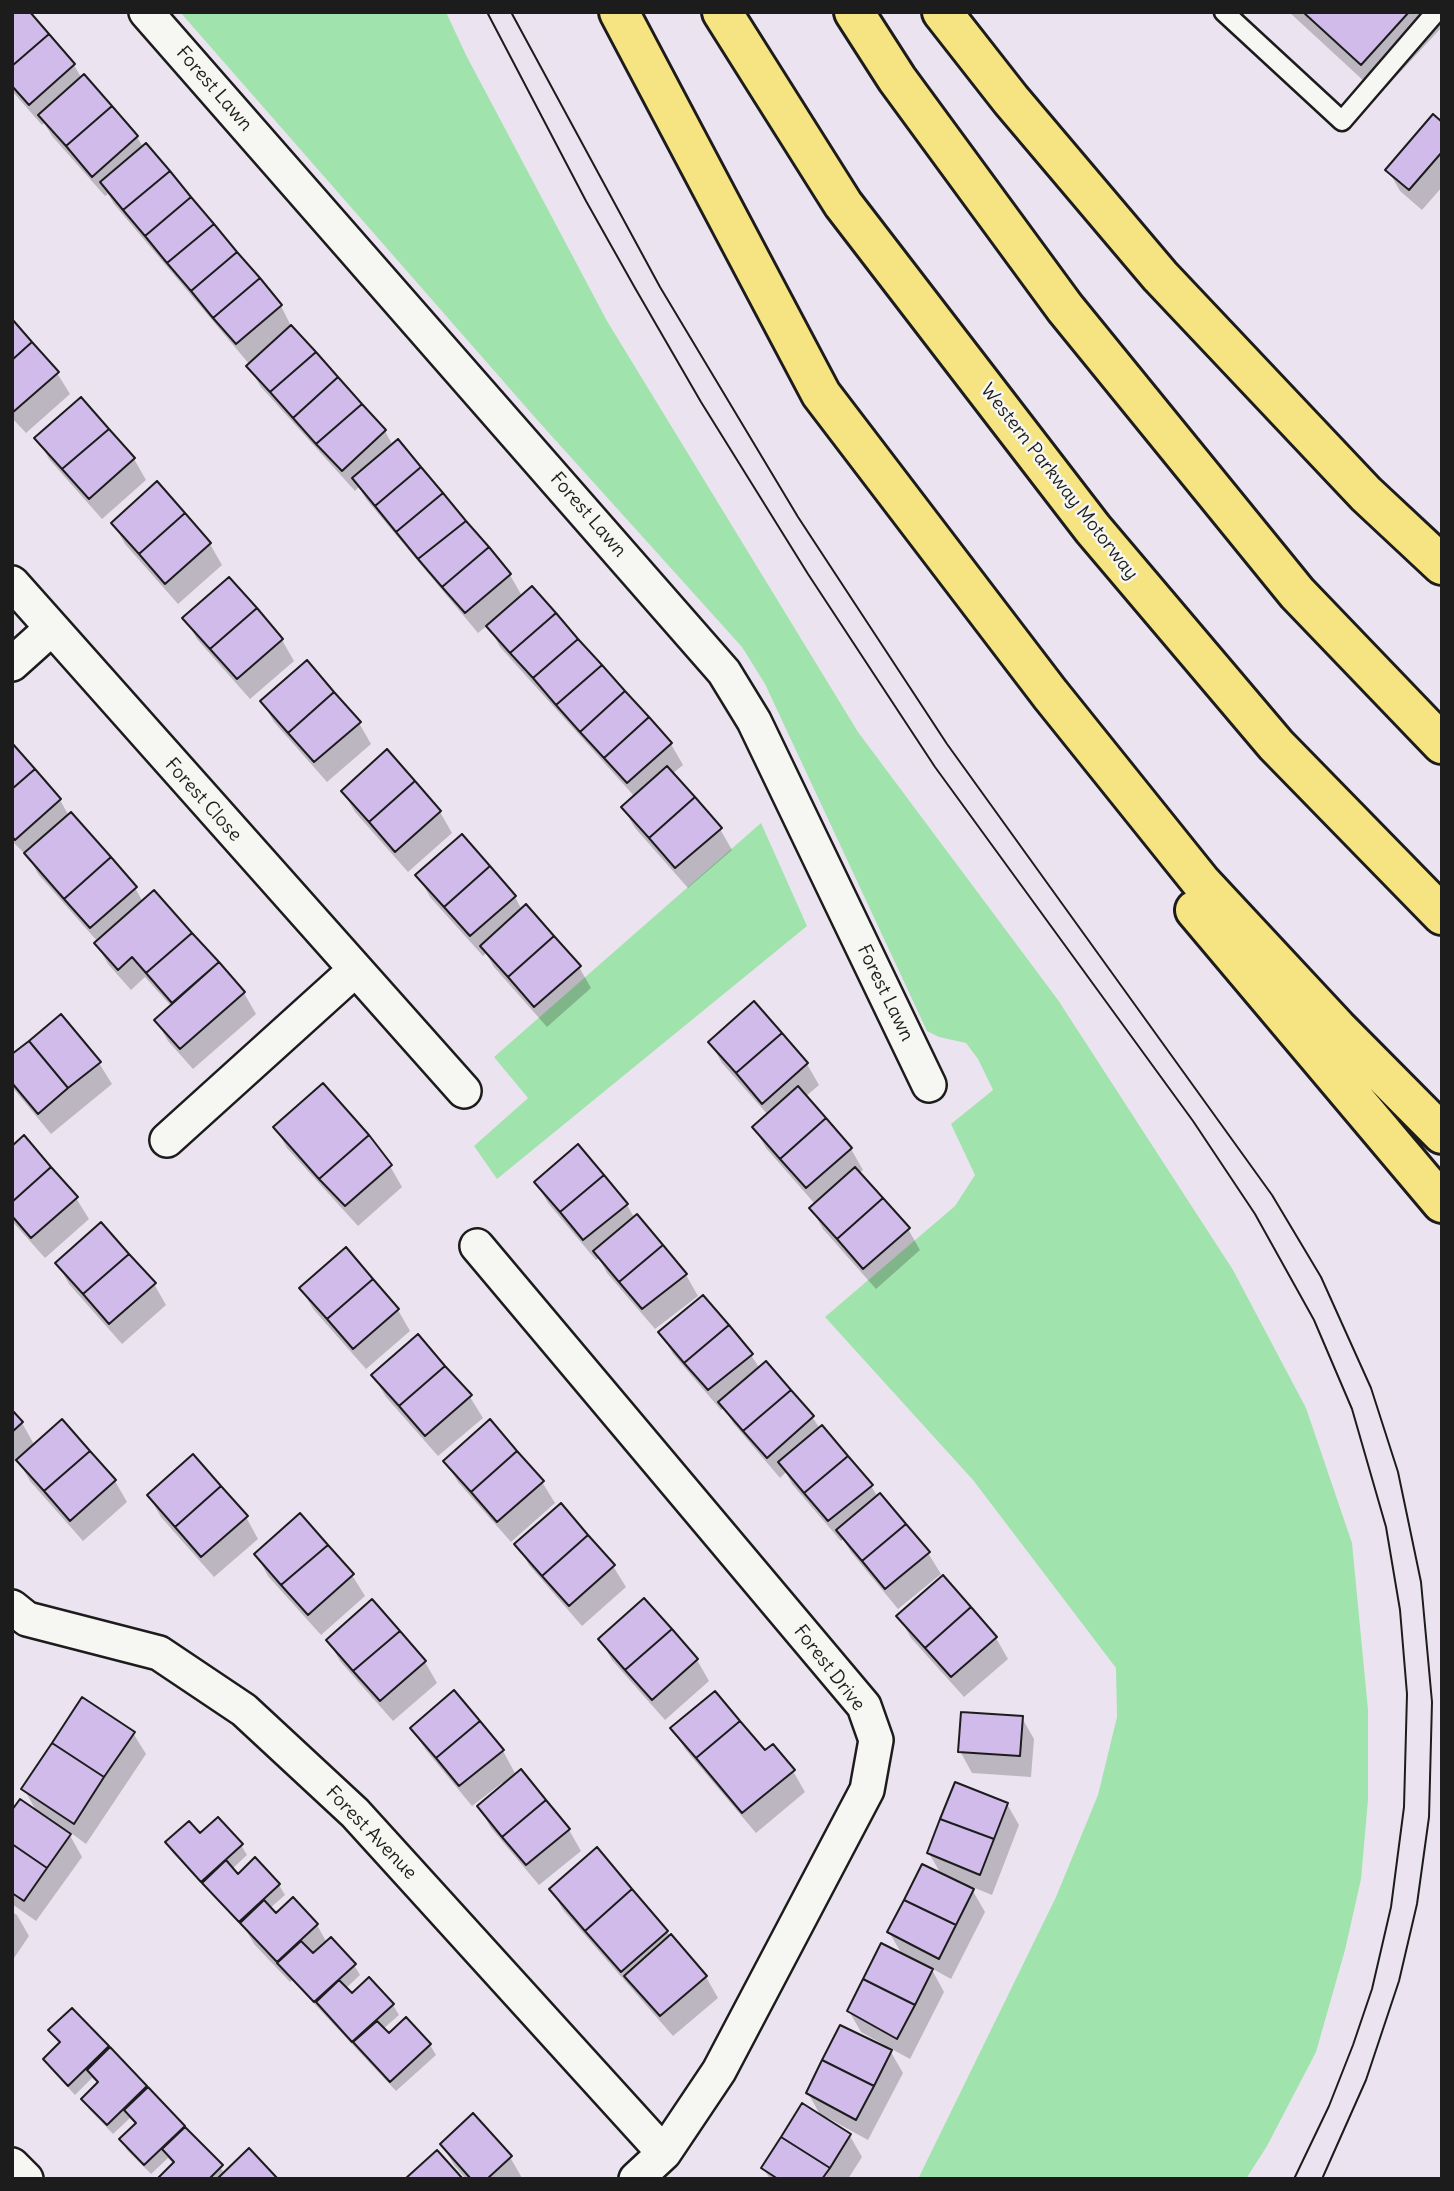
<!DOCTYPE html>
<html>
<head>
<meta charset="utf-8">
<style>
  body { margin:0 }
  #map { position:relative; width:1454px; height:2191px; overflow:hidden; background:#ebe4f0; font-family:Delius,sans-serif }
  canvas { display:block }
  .frame { position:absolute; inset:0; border:14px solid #1c1c1c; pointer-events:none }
</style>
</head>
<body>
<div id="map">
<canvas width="1454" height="2191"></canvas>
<div class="frame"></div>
</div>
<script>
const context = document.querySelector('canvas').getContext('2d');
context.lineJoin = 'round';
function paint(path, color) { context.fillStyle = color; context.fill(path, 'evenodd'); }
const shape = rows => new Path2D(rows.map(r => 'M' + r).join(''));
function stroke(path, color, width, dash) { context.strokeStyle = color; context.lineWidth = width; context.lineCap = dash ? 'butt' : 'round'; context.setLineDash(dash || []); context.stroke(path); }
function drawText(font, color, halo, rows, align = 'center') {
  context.font = font + ' Delius,sans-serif'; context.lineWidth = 5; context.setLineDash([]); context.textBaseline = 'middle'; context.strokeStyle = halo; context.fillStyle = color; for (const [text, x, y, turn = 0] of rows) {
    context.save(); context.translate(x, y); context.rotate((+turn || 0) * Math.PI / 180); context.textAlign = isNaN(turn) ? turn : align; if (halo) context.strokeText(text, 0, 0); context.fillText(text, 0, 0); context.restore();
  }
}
paint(shape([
  [180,12,446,12,466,55,607,321,858,732,1058,1000,1233,1270,1306,1408,1352,1543,1368,1710,1368,1800,1361,1879,1345,1950,1316,2052,1267,2146,1246,2179,918,2179,1056,1897,1098,1795,1117,1717,1116,1668,973,1480,825,1317,955,1206,975,1175,951,1124,993,1090,978,1059,966,1043,939,1037,927,1031,765,684,742,647,539,422],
  [761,823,807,926,497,1179,474,1146,528,1098,494,1057]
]), '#a1e3ad');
paint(shape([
  [27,12,74,65,82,79,137,137,143,147,281,306,292,328,385,431,393,446,398,442,510,575,522,596,671,744,683,765,672,774,720,829,732,850,688,888,635,828,623,807,635,797,500,647,488,625,478,633,366,499,359,487,355,491,261,387,248,366,250,365,114,204,108,194,105,196,52,136,44,123,42,125,12,91,12,13],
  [1289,12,1442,12,1442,27,1379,95],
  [1442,124,1442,187,1422,210,1400,191,1388,170],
  [12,322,57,373,70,394,26,433,12,418],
  [81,399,134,459,146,480,102,519,49,459,37,438],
  [113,523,210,544,222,565,178,604,125,544],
  [185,618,282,640,294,661,250,699,197,639],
  [262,701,359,723,371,744,327,782,274,722],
  [12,746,60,800,69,816,135,888,143,902,154,892,244,993,256,1014,193,1069,168,1041,156,1020,171,1006,145,977,131,990,108,964,96,943,98,942,38,874,30,859,12,841],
  [387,752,440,812,452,833,408,872,355,812,343,791],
  [418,876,515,897,522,910,579,967,591,988,547,1027,494,967,486,953,483,956,430,897],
  [754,1004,807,1064,819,1085,805,1097,851,1149,863,1170,859,1173,908,1229,920,1250,876,1289,823,1229,811,1208,815,1204,766,1148,754,1127,768,1115,722,1063,710,1042],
  [12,1056,99,1063,112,1084,51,1134,12,1087],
  [275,1127,390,1166,402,1187,358,1226,287,1148],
  [12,1148,76,1198,89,1219,45,1258,12,1221],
  [536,1182,627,1205,635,1219,686,1275,698,1296,655,1329,607,1273,599,1258,596,1260,548,1203],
  [57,1263,154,1284,166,1305,122,1344,69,1284],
  [301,1289,398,1310,410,1331,366,1369,314,1310],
  [661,1333,751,1355,760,1369,766,1364,813,1418,820,1429,871,1486,878,1497,928,1553,941,1574,898,1609,851,1552,843,1539,841,1541,792,1484,786,1472,780,1478,733,1423,724,1408,721,1410,673,1354],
  [417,1336,470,1397,483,1418,438,1456,386,1397,373,1376],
  [12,1412,22,1423,35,1446,62,1421,115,1481,127,1502,83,1541,30,1481,17,1459,12,1463],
  [445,1461,542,1482,555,1503,511,1542,458,1482],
  [149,1496,246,1517,258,1539,214,1577,161,1517],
  [517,1544,613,1566,626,1587,582,1626,529,1565],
  [256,1554,352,1575,365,1596,321,1635,268,1576],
  [644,1600,697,1660,709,1681,665,1720,612,1660,600,1639],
  [899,1617,996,1638,1008,1659,964,1697,911,1638],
  [328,1640,425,1662,437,1683,393,1721,340,1661],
  [454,1693,503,1751,516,1775,569,1830,581,1851,539,1885,491,1828,479,1807,504,1785,502,1783,472,1806,425,1749,412,1728],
  [1022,1718,1034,1739,1031,1777,972,1773,960,1751],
  [673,1728,765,1753,793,1771,805,1792,756,1833,685,1749],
  [133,1733,146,1754,86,1844,67,1830,82,1857,36,1921,12,1904,12,1813,38,1814,24,1789],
  [1007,1804,1019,1825,992,1895,970,1886,985,1912,951,1979,931,1968,944,1992,910,2059,888,2047,903,2073,868,2140,828,2118,826,2121,850,2136,862,2157,848,2179,770,2179,763,2168,822,2118,808,2093,886,2046,861,2032,849,2011,903,1956,889,1932,942,1876,929,1853],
  [200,1835,241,1845,247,1855,232,1869,238,1876,279,1885,285,1895,269,1909,276,1916,317,1925,327,1943,354,1965,360,1975,345,1989,352,1995,393,2005,399,2015,383,2029,389,2035,430,2045,436,2055,396,2091,292,1980,290,1982,254,1944,246,1930,173,1853,167,1843],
  [551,1889,667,1932,706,1977,718,1998,673,2036,563,1910],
  [12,1912,17,1915,29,1936,12,1961],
  [50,2030,108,2047,225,2173,276,2179,159,2179,174,2164,168,2158,151,2174,127,2150,121,2140,136,2125,130,2118,113,2134,89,2109,84,2099,99,2084,92,2078,75,2095,51,2069,45,2059,60,2045],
  [442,2144,510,2157,522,2178,466,2179,454,2165]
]), '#0003');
const building = shape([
  [12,12,30,12,49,34,12,66,12,12],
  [1303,12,1409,12,1361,65,1303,12],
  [49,34,75,64,29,105,12,86,12,66,49,34],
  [84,74,112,106,66,146,38,115,84,74],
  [112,106,138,136,92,177,66,146,112,106],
  [1433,114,1442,122,1442,152,1409,190,1385,170,1433,114],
  [146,143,170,171,123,210,100,182,146,143],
  [170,171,191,197,145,236,123,210,170,171],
  [191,197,214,224,167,263,145,236,191,197],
  [214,224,237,252,191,291,167,263,214,224],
  [237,252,260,278,213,318,191,291,237,252],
  [260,278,282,305,236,344,213,318,260,278],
  [12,319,32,342,12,360,12,319],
  [291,325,316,352,270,392,246,366,291,325],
  [32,342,59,372,12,413,12,360,32,342],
  [316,352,338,377,293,418,270,392,316,352],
  [338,377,362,404,316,444,293,418,338,377],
  [81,397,109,429,62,469,34,438,81,397],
  [362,404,386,430,342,471,316,444,362,404],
  [109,429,135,458,89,499,62,469,109,429],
  [398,439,421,467,375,506,352,478,398,439],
  [421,467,443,493,396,532,375,506,421,467],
  [157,481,185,513,139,554,111,523,157,481],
  [443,493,466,521,418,559,396,532,443,493],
  [185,513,211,543,165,584,139,554,185,513],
  [466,521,489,547,442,587,418,559,466,521],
  [489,547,511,574,465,613,442,587,489,547],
  [229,577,257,608,210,649,182,618,229,577],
  [532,586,556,613,510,653,486,626,532,586],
  [257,608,283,639,237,679,210,649,257,608],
  [556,613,578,639,533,678,510,653,556,613],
  [578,639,602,665,556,705,533,678,578,639],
  [307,660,334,692,288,733,260,701,307,660],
  [602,665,625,691,580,732,556,705,602,665],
  [625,691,649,717,604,758,580,732,625,691],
  [334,692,361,722,314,762,288,733,334,692],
  [649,717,672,743,627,783,604,758,649,717],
  [12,743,35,769,12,789,12,743],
  [387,749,415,781,369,822,341,791,387,749],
  [667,766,695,797,649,838,621,807,667,766],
  [35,769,61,799,15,840,12,836,12,789,35,769],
  [415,781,441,811,395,852,369,822,415,781],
  [695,797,722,828,675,868,649,838,695,797],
  [71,812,111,857,64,899,24,853,71,812],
  [462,834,490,866,444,907,415,875,462,834],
  [111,857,137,887,90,928,64,899,111,857],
  [490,866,516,896,470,936,444,907,490,866],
  [154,890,192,933,146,973,132,957,118,970,94,943,154,890],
  [526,904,554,936,508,977,480,946,526,904],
  [192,933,219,962,172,1003,146,973,192,933],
  [554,936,581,966,534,1007,508,977,554,936],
  [219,962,245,992,180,1049,154,1020,219,962],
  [754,1001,782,1033,736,1073,708,1042,754,1001],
  [61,1014,101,1062,68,1088,29,1041,61,1014],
  [782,1033,808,1063,762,1104,736,1073,782,1033],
  [29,1041,68,1088,38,1114,12,1083,12,1054,29,1041],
  [323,1083,369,1135,319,1179,273,1127,323,1083],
  [798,1086,826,1118,780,1159,752,1127,798,1086],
  [826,1118,852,1148,806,1188,780,1159,826,1118],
  [24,1135,51,1167,12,1202,12,1146,24,1135],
  [369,1135,392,1165,345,1206,319,1179,369,1135],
  [578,1144,604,1175,560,1212,534,1182,578,1144],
  [51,1167,78,1197,31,1238,12,1216,12,1202,51,1167],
  [855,1167,883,1198,837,1239,809,1208,855,1167],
  [604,1175,628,1204,583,1240,560,1212,604,1175],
  [883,1198,910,1228,863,1269,837,1239,883,1198],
  [637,1214,663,1245,619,1282,593,1251,637,1214],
  [101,1222,129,1254,83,1294,55,1263,101,1222],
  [663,1245,687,1274,642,1309,619,1282,663,1245],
  [346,1247,373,1279,327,1319,299,1288,346,1247],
  [129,1254,156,1283,109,1324,83,1294,129,1254],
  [373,1279,399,1309,353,1349,327,1319,373,1279],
  [703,1295,729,1325,684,1363,658,1332,703,1295],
  [729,1325,753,1354,708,1390,684,1363,729,1325],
  [418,1334,445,1366,399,1406,371,1375,418,1334],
  [766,1361,791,1390,743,1431,718,1402,766,1361],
  [445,1366,472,1395,425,1436,399,1406,445,1366],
  [791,1390,814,1416,767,1458,743,1431,791,1390],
  [12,1410,23,1422,12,1432,12,1410],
  [62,1419,90,1451,44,1491,16,1460,62,1419],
  [490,1419,517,1451,471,1492,443,1461,490,1419],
  [822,1425,848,1456,804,1493,778,1462,822,1425],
  [90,1451,116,1480,70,1521,44,1491,90,1451],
  [517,1451,544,1481,497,1522,471,1492,517,1451],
  [193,1454,221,1486,175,1527,147,1495,193,1454],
  [848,1456,873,1485,828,1521,804,1493,848,1456],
  [221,1486,248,1516,201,1557,175,1527,221,1486],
  [880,1493,906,1524,862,1561,836,1530,880,1493],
  [561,1503,588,1535,542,1576,514,1544,561,1503],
  [300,1513,328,1545,281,1585,254,1554,300,1513],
  [906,1524,930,1552,885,1589,862,1561,906,1524],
  [588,1535,615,1565,569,1606,542,1576,588,1535],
  [328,1545,354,1574,308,1615,281,1585,328,1545],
  [943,1575,971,1607,925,1648,896,1616,943,1575],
  [644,1598,672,1629,625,1670,598,1639,644,1598],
  [372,1599,400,1631,353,1671,326,1640,372,1599],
  [971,1607,997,1637,951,1677,925,1648,971,1607],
  [672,1629,698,1659,652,1700,625,1670,672,1629],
  [400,1631,426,1661,380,1701,353,1671,400,1631],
  [454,1690,480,1721,436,1758,410,1728,454,1690],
  [715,1691,740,1721,696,1758,670,1728,715,1691],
  [82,1697,135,1732,104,1777,52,1743,82,1697],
  [961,1712,1023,1716,1020,1756,958,1752,961,1712],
  [480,1721,504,1750,459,1786,436,1758,480,1721],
  [740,1721,765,1750,773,1744,795,1770,742,1813,696,1758,740,1721],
  [52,1743,104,1777,74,1824,21,1789,52,1743],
  [521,1769,546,1800,502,1837,477,1806,521,1769],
  [955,1782,1008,1803,994,1839,940,1819,955,1782],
  [20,1799,71,1834,47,1868,12,1844,12,1810,20,1799],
  [546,1800,570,1829,526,1865,502,1837,546,1800],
  [218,1817,243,1844,201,1882,165,1842,189,1821,200,1833,218,1817],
  [940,1819,994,1839,980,1875,927,1853,940,1819],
  [12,1844,47,1868,24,1901,12,1893,12,1844],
  [597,1847,632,1889,585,1931,549,1889,597,1847],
  [255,1857,280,1884,239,1922,202,1883,226,1860,238,1874,255,1857],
  [922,1864,974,1889,956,1925,904,1900,922,1864],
  [632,1889,668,1931,621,1972,585,1931,632,1889],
  [293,1897,318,1924,277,1962,240,1923,264,1900,276,1913,293,1897],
  [904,1900,956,1925,939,1959,887,1932,904,1900],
  [671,1934,707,1976,660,2016,624,1976,671,1934],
  [331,1937,356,1964,314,2002,277,1963,301,1941,313,1953,331,1937],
  [881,1943,933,1969,915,2005,863,1979,881,1943],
  [369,1977,394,2004,352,2042,316,2002,339,1980,352,1993,369,1977],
  [863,1979,915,2005,897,2039,847,2011,863,1979],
  [72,2008,109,2046,68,2086,43,2059,60,2042,48,2030,72,2008],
  [406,2017,431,2044,390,2082,353,2042,377,2021,389,2033,406,2017],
  [840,2025,892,2050,874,2086,822,2060,840,2025],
  [110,2047,147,2086,107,2125,81,2099,98,2082,87,2070,110,2047],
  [822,2060,874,2086,856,2120,806,2093,822,2060],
  [148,2087,185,2126,144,2165,119,2139,136,2123,124,2110,148,2087],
  [802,2103,851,2134,830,2168,781,2137,802,2103],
  [473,2113,512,2156,487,2179,471,2179,440,2144,473,2113],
  [185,2127,223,2165,209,2179,157,2179,174,2162,162,2149,185,2127],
  [781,2137,830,2168,822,2179,778,2179,761,2168,781,2137],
  [249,2148,278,2179,217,2179,249,2148],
  [437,2150,463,2179,405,2179,437,2150]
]);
paint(building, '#d0bbeb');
stroke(building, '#1c1c1c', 2);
const service = shape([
  [1224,12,1342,121,1436,12]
]);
const minor = shape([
  [146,12,724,672,754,721,929,1085],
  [12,583,464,1091],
  [12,664,51,629],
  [167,1140,355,970],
  [477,1246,864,1706,876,1740,867,1790,719,2071,664,2153,636,2179],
  [12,1607,27,1619,159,1653,244,1710,355,1813,664,2153],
  [12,2165,26,2179]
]);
const motorway = shape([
  [619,12,821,394,1050,694,1201,882,1337,1028,1442,1134],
  [722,12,843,204,1093,529,1276,745,1442,915],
  [854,12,897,79,1065,308,1297,593,1442,744],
  [942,12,1011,100,1160,276,1366,494,1442,565],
  [1195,910,1442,1203]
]);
stroke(service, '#1c1c1c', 23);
stroke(minor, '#1c1c1c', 38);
stroke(motorway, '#1c1c1c', 44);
stroke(service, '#f6f6f2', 18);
stroke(minor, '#f6f6f2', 33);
stroke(motorway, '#f6e381', 38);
stroke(shape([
  [487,12,586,201,635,288,701,402,808,574,935,767,1193,1121,1255,1214,1314,1320,1352,1409,1386,1527,1400,1610,1407,1694,1404,1807,1391,1907,1372,1989,1353,2045,1329,2106,1294,2179],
  [511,12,660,287,798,517,947,744,1272,1195,1321,1277,1371,1388,1398,1472,1421,1582,1432,1702,1429,1817,1417,1904,1399,1981,1366,2080,1322,2179]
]), '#1c1c1c', 2);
drawText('19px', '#1c1c1c', '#f6f6f2', [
  ["Forest Lawn",214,89,49],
  ["Western Parkway Motorway",1059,482,52],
  ["Forest Lawn",588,515,49],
  ["Forest Close",203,800,48],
  ["Forest Lawn",885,993,64],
  ["Forest Drive",829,1668,52],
  ["Forest Avenue",371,1833,46]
]);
</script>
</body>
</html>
